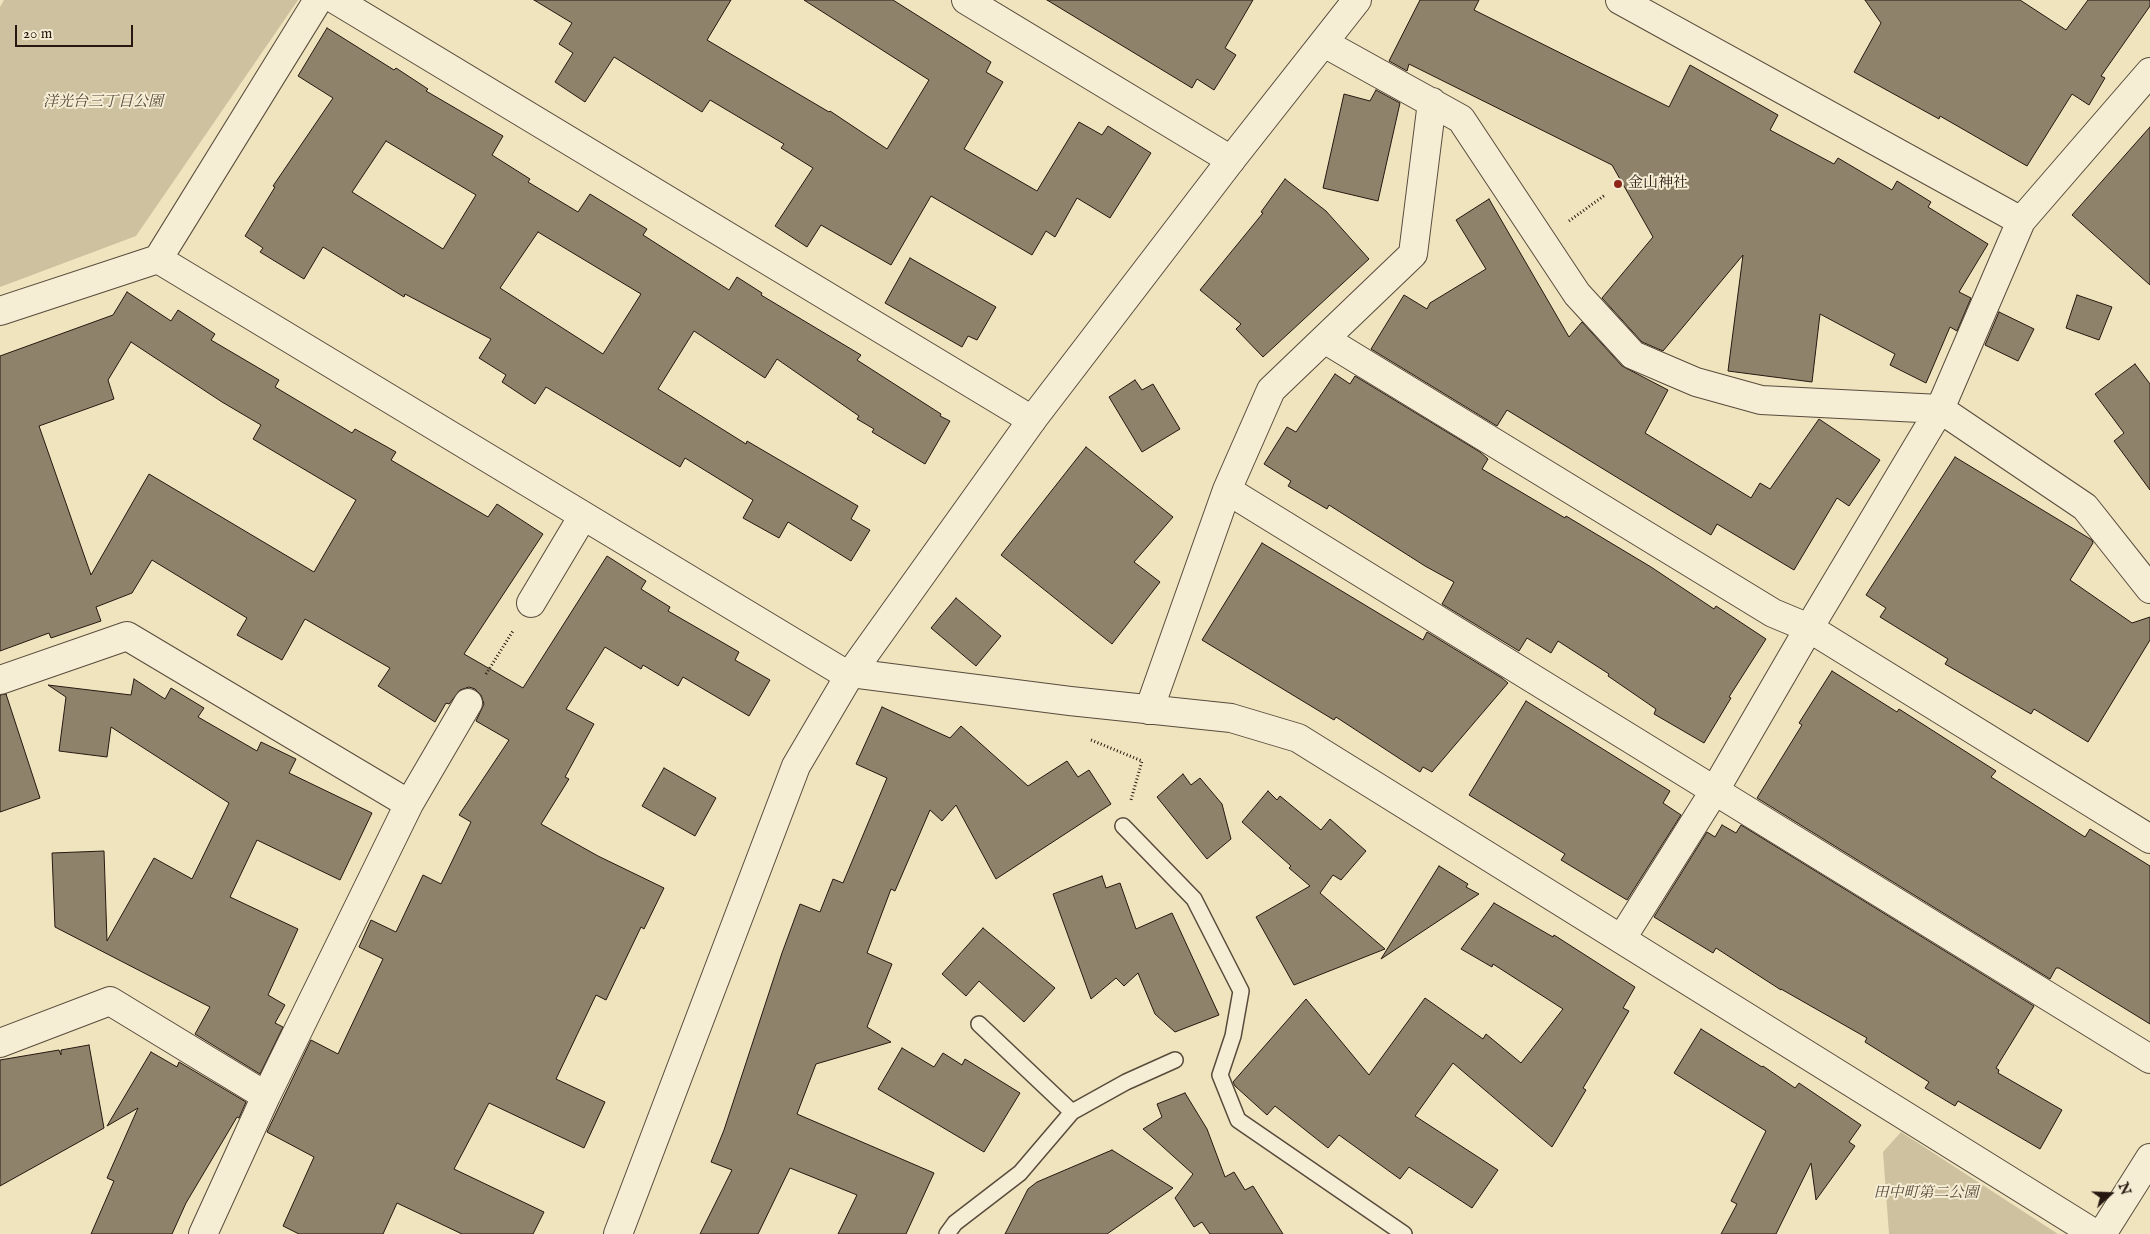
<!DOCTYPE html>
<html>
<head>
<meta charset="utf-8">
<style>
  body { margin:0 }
  #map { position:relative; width:2150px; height:1234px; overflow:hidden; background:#efe4bd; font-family:"IM FELL English",serif }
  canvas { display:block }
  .north { position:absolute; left:2085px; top:1169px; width:50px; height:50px; -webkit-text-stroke:4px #f5edd4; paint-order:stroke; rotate:70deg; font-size:14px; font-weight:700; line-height:20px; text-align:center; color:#261811 }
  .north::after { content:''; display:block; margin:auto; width:18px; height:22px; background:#261811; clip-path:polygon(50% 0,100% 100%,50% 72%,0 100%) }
  .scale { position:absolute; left:15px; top:25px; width:118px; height:22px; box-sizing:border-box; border:2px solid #261811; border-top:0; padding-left:6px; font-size:15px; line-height:18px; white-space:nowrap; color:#261811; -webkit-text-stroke:4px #f5edd4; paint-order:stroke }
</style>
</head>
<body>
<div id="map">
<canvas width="2150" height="1234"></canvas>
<div class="north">N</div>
<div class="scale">20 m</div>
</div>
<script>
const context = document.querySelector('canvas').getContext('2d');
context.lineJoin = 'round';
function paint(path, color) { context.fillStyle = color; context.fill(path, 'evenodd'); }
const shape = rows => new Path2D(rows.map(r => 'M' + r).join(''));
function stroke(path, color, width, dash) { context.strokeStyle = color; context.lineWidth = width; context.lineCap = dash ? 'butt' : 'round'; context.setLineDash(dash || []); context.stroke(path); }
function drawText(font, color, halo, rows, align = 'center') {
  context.font = font + ' "IM FELL English","Noto Serif JP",serif'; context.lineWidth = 4; context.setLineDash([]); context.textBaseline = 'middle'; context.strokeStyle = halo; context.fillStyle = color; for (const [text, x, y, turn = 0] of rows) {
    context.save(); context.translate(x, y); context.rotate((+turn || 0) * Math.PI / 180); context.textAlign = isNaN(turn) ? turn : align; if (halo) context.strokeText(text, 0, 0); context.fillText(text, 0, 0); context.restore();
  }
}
paint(shape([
  [4,0,298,0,136,236,0,287,0,7],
  [1901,1132,2058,1234,1889,1234,1883,1152]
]), '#cdc1a0');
const building = shape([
  [534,0,731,0,707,40,829,112,830,111,887,149,929,80,804,0,893,0,991,62,986,72,1003,82,964,149,1037,191,1079,122,1102,135,1108,126,1151,153,1110,218,1077,198,1055,237,1046,231,1032,255,931,196,891,265,821,225,807,247,775,226,813,168,781,148,784,144,710,100,702,112,614,57,585,102,555,82,573,53,559,44,572,23,534,0],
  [1047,0,1253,0,1225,48,1236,55,1214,90,1197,79,1192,88,1047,0],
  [1420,0,1479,0,1474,10,1669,107,1690,65,1778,115,1770,130,1834,164,1838,158,1892,190,1897,181,1931,202,1928,207,1988,244,1959,292,1971,298,1957,331,1950,327,1926,383,1890,365,1895,354,1820,314,1812,382,1728,371,1743,255,1663,351,1642,342,1602,298,1653,237,1612,165,1409,64,1407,71,1389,61,1420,0],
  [1865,0,2020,0,2066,30,2088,0,2150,0,2150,6,2101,76,2105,78,2089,105,2072,94,2027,166,1940,116,1939,119,1854,72,1881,23,1865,0],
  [327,28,394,70,396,68,428,89,426,91,503,136,492,155,530,179,528,182,578,212,590,194,647,229,643,235,729,290,737,277,762,293,761,295,861,355,857,360,941,414,940,416,950,421,925,464,872,432,874,429,857,419,859,416,777,359,765,378,694,331,658,389,746,444,747,441,858,506,851,519,870,530,851,561,788,522,779,538,743,518,753,500,685,458,680,467,546,387,535,404,502,382,506,375,479,358,491,339,405,294,404,297,323,247,304,279,260,252,263,248,245,236,275,187,273,186,333,98,298,76,327,28],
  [386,141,476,195,443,249,352,192,386,141],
  [538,232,641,294,603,354,500,288,538,232],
  [1376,90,1400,103,1378,201,1323,188,1344,94,1370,101,1376,90],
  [2150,127,2150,285,2072,215,2150,127],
  [1285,179,1326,211,1369,259,1263,357,1236,329,1241,324,1200,290,1263,213,1261,212,1285,179],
  [1489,199,1569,337,1582,322,1622,366,1668,390,1645,433,1751,498,1760,483,1770,489,1819,419,1880,460,1849,506,1837,498,1794,570,1717,524,1711,535,1507,410,1497,426,1371,349,1404,295,1427,309,1430,303,1486,269,1456,220,1489,199],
  [910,258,996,307,977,340,968,336,962,347,885,303,910,258],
  [127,292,171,321,178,310,215,334,211,340,279,380,275,387,352,433,355,429,396,452,391,460,488,517,497,504,543,534,464,654,523,688,607,556,646,581,641,589,670,607,668,611,739,652,735,660,770,680,749,716,683,677,678,686,643,665,641,669,605,647,566,709,594,724,565,777,569,779,541,824,598,856,664,888,644,929,641,927,606,1000,596,995,556,1079,605,1102,584,1148,489,1103,454,1169,544,1212,533,1234,462,1234,397,1203,383,1234,299,1234,283,1226,314,1157,267,1132,311,1040,338,1054,383,959,359,947,371,920,396,932,423,875,441,884,471,822,459,815,509,740,476,721,484,704,481,695,475,689,469,687,460,690,449,704,446,703,435,722,378,686,390,668,305,619,282,660,237,635,247,618,152,560,132,593,96,607,101,621,51,638,49,633,0,651,0,356,113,315,127,292],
  [131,342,222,402,261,425,253,439,356,500,314,572,149,474,91,575,39,426,114,399,108,380,131,342],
  [2077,295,2112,307,2099,340,2066,328,2077,295],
  [1999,312,2034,329,2018,361,1985,345,1999,312],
  [2135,364,2150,384,2150,490,2114,441,2124,433,2095,394,2135,364],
  [1335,374,1350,384,1355,376,1480,452,1488,459,1482,469,1565,518,1566,516,1651,567,1714,609,1716,606,1766,639,1729,697,1731,698,1704,743,1654,714,1656,709,1608,676,1609,674,1558,641,1551,653,1527,638,1519,651,1442,604,1454,582,1425,566,1329,505,1327,509,1288,486,1291,481,1264,464,1287,427,1296,432,1335,374],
  [1135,380,1142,390,1153,384,1180,429,1142,452,1109,397,1135,380],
  [1086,447,1173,517,1134,562,1160,582,1112,644,1001,555,1086,447],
  [1955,457,2092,540,2093,543,2070,580,2132,623,2150,617,2150,640,2088,742,2034,709,2031,714,1945,664,1948,659,1880,617,1886,608,1866,595,1955,457],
  [1262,543,1423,640,1427,632,1502,678,1508,683,1432,772,1423,767,1420,772,1336,717,1334,720,1202,640,1262,543],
  [956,598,1001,636,976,666,931,628,956,598],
  [1832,671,1897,712,1899,709,1996,771,1991,777,2085,837,2090,829,2150,866,2150,1024,2059,968,2056,968,2050,979,1757,798,1802,725,1799,723,1832,671],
  [134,679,165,699,171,688,204,708,198,717,257,751,261,742,296,759,289,773,372,813,340,880,257,840,230,897,298,929,268,995,285,1005,275,1023,283,1027,260,1074,195,1034,210,1007,55,927,52,853,104,851,107,941,154,858,192,879,229,803,111,727,107,757,59,751,66,697,48,685,131,695,134,679],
  [6,694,40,798,0,812,0,695,6,694],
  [1526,701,1670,791,1663,803,1681,815,1627,900,1561,860,1565,854,1469,795,1526,701],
  [882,707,950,738,961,726,1028,786,1067,761,1078,777,1089,770,1111,804,996,879,956,805,942,821,930,810,895,891,891,889,867,953,892,964,867,1027,891,1042,816,1064,797,1114,934,1173,906,1234,838,1234,857,1195,790,1168,758,1234,700,1234,732,1170,711,1162,724,1130,782,953,800,904,820,912,833,879,843,883,887,778,856,764,882,707],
  [664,768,716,798,695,836,642,806,664,768],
  [1183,774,1191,785,1200,778,1222,804,1231,839,1207,859,1157,797,1183,774],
  [1268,791,1277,800,1280,796,1321,830,1330,819,1366,851,1341,880,1333,875,1320,893,1385,949,1294,985,1256,917,1310,886,1289,868,1291,866,1242,822,1268,791],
  [1722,825,1736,833,1741,825,2034,1006,1996,1068,1999,1070,1998,1073,2062,1110,2040,1149,1958,1101,1955,1106,1925,1088,1929,1082,1865,1042,1867,1038,1781,989,1781,990,1716,948,1713,953,1654,917,1707,832,1715,837,1722,825],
  [1439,866,1468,884,1466,887,1479,894,1381,959,1439,866],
  [1102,876,1106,888,1120,883,1136,929,1172,913,1219,1015,1175,1032,1155,1014,1138,973,1124,986,1116,978,1091,999,1053,894,1102,876],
  [1494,903,1553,937,1554,935,1635,987,1623,1008,1629,1011,1583,1088,1586,1090,1552,1147,1453,1063,1415,1116,1498,1170,1472,1208,1409,1167,1400,1179,1339,1135,1328,1148,1275,1106,1267,1115,1235,1086,1233,1082,1306,999,1369,1075,1425,998,1483,1039,1486,1034,1521,1063,1563,1009,1493,964,1492,967,1461,949,1494,903],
  [983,928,1055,988,1024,1022,979,981,966,996,942,974,983,928],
  [1701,1029,1762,1067,1763,1066,1795,1088,1799,1083,1861,1125,1849,1142,1855,1146,1816,1200,1811,1163,1776,1234,1721,1234,1737,1204,1731,1201,1766,1131,1674,1073,1701,1029],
  [89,1045,104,1128,0,1186,0,1060,59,1050,61,1055,61,1050,89,1045],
  [902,1048,934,1067,943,1053,962,1065,965,1059,1020,1093,984,1152,878,1089,902,1048],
  [151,1052,177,1067,179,1062,246,1102,239,1118,237,1117,186,1203,172,1234,91,1234,114,1181,107,1178,138,1108,107,1126,151,1052],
  [1185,1093,1207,1129,1225,1177,1234,1172,1245,1190,1253,1186,1283,1234,1210,1234,1202,1222,1194,1227,1175,1198,1193,1174,1143,1129,1162,1117,1157,1104,1185,1093],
  [1112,1150,1173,1188,1107,1234,1005,1234,1028,1189,1037,1182,1112,1150]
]);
paint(building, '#8f826a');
stroke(building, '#261811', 1);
const service = shape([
  [1123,826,1194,899,1241,991,1233,1036,1220,1075,1238,1120,1404,1234],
  [979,1024,1072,1112],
  [947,1234,955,1223,1020,1173,1072,1112,1126,1082,1175,1060]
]);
const minor = shape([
  [318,0,158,259,849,676],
  [336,0,1032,420],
  [966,0,1231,160],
  [1620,0,2021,221,2150,72],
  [1324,43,1461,119,1577,294,1633,355,1696,382,1761,400,1940,409,2085,507,2150,589],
  [0,311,158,259],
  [1326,340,1773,613,1809,628,2150,839],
  [1227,490,2150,1059],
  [531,603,583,516],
  [851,673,1070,701,1231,718,1298,738,2095,1234],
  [0,680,127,636,409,804],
  [1149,710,1227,490,1271,390,1413,254,1432,102],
  [1622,938,1715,790,1809,628,1940,409,2021,221],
  [0,1043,110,1001,266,1096],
  [203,1234,266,1096,409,804,468,703],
  [2102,1234,2150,1158]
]);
const tertiary = shape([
  [618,1234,796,766,849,676,1032,420,1231,160,1357,0]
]);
stroke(service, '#584b3c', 18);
stroke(minor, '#584b3c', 30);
stroke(tertiary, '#584b3c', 30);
stroke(shape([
  [1569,221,1605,195],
  [486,674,513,631],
  [1091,740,1142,761,1131,800]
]), '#261811', 3, [1, 2.5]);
stroke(service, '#f5edd4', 15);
stroke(minor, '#f5edd4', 28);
stroke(tertiary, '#f5edd4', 28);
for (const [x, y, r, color] of [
  [1618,184,5,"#8f2418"]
]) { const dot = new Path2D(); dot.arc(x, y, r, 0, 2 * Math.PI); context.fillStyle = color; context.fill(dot); stroke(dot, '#f5edd4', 2); }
drawText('italic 15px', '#584b3c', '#f5edd4', [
  ["洋光台三丁目公園",103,103],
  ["田中町第二公園",1926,1194]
]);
drawText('15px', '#261811', '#f5edd4', [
  ["金山神社",1628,184]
], 'left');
</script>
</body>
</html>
